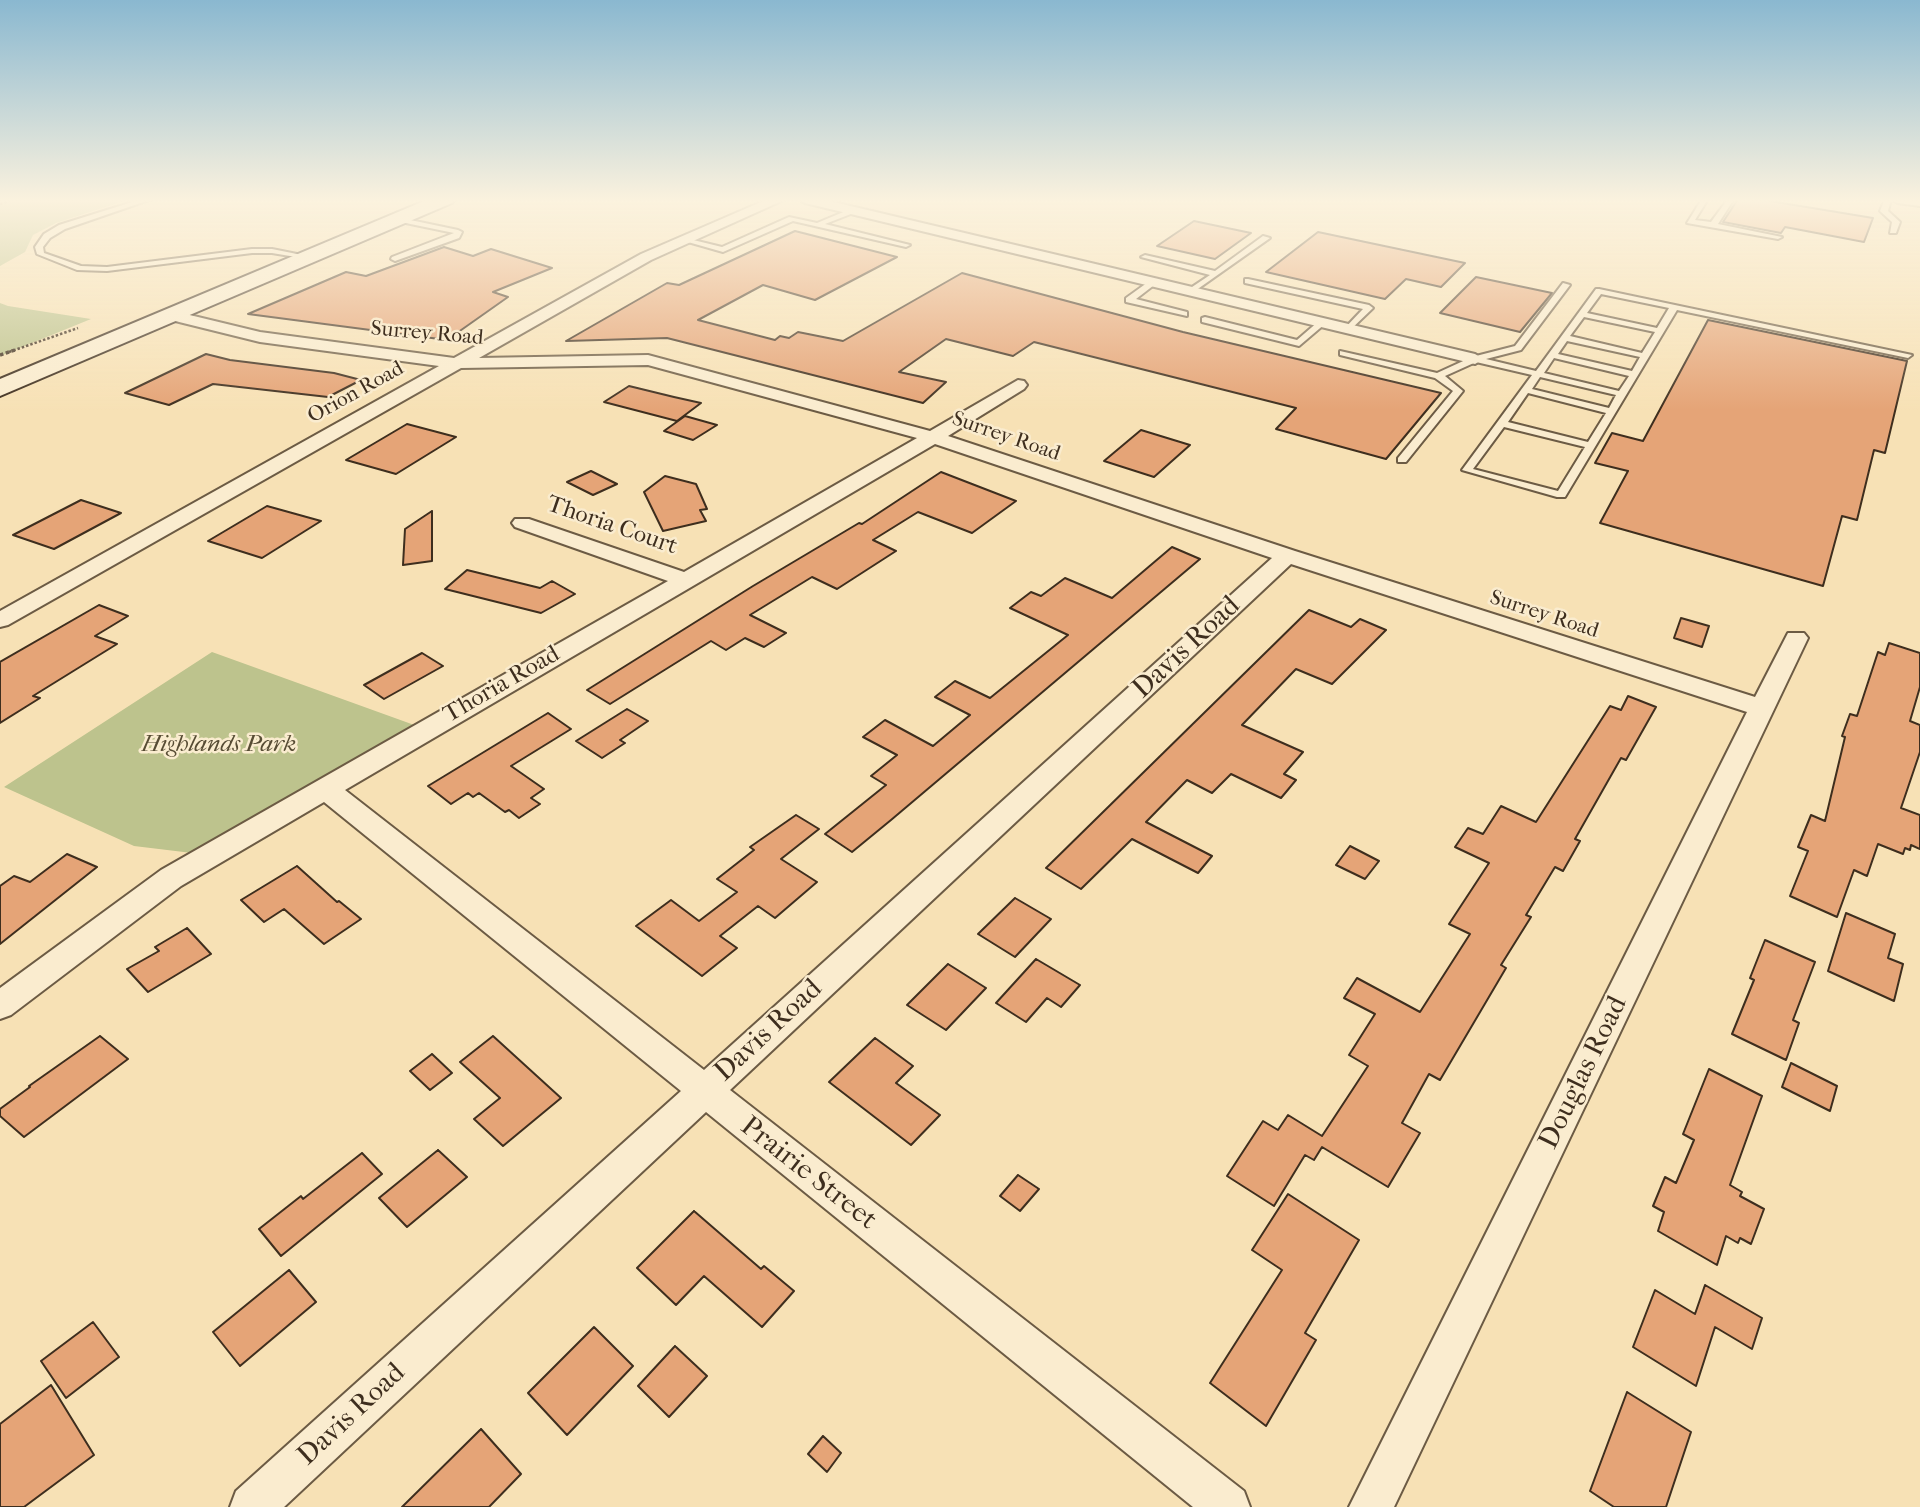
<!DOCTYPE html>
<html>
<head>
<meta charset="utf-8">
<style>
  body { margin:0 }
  canvas { display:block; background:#f7e1b5 }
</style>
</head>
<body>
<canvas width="1920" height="1507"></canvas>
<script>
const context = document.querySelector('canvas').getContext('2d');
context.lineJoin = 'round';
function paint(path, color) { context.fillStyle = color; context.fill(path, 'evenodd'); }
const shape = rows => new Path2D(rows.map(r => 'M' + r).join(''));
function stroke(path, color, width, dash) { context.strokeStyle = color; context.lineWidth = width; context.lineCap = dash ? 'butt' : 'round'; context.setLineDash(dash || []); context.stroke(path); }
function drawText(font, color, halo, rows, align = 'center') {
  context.font = font + ' "IM FELL French Canon",serif'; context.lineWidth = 5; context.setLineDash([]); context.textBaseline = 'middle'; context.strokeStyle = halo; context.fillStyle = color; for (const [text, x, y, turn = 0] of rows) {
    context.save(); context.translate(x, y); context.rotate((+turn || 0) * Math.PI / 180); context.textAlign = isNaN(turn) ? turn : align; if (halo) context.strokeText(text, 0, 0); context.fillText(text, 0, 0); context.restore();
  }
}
paint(shape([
  [0,199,130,199,56,223,33,235,25,252,0,266],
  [0,303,8,306,91,319,0,356],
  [212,652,417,726,192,853,134,846,4,787]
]), '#bdc38d');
const building = shape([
  [1738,199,1758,199,1873,218,1864,242,1785,227,1781,233,1723,222,1738,199],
  [1194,221,1251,233,1215,259,1157,246,1194,221],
  [795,231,897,257,815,300,763,285,698,320,775,340,780,336,789,338,798,332,843,341,962,273,1183,332,1441,393,1386,459,1276,429,1296,408,1034,342,1013,356,946,339,899,372,946,382,923,403,667,338,566,341,667,283,679,285,795,231],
  [1318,232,1465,263,1441,287,1406,279,1385,299,1266,272,1318,232],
  [444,247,473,256,491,249,552,268,493,292,508,297,447,340,248,314,346,272,366,276,444,247],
  [1476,277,1552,293,1520,332,1440,313,1476,277],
  [1708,320,1907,361,1885,453,1874,450,1857,520,1842,516,1823,586,1600,523,1628,471,1595,463,1612,433,1643,441,1708,320],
  [206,354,230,360,334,373,361,380,328,397,213,384,169,405,125,393,206,354],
  [629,386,674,397,701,403,677,421,604,402,629,386],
  [685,416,717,425,693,440,664,431,685,416],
  [407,424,456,437,396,474,346,460,407,424],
  [1141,430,1190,445,1154,477,1104,461,1141,430],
  [591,471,617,484,593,495,567,482,591,471],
  [941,472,1016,501,972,533,918,512,873,540,896,551,837,589,812,577,750,615,786,633,764,647,745,638,726,650,711,641,610,704,587,690,753,586,859,523,862,524,941,472],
  [665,476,696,484,707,509,700,510,706,521,663,531,644,492,665,476],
  [81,500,121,513,54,549,13,535,81,500],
  [267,506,321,521,262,558,208,541,267,506],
  [432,511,432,561,403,565,405,529,432,511],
  [1172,547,1200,559,891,820,852,852,825,834,886,785,871,776,897,755,863,737,885,720,933,746,970,715,935,697,955,681,990,698,1068,635,1010,608,1031,592,1041,596,1065,578,1112,598,1172,547],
  [467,570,540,588,552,581,575,594,541,613,445,589,467,570],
  [99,605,128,616,95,636,117,644,33,696,40,698,0,723,0,662,99,605],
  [1309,610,1351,627,1360,619,1386,630,1332,684,1296,669,1242,725,1303,752,1284,774,1296,780,1281,798,1231,774,1212,793,1187,780,1146,822,1212,856,1198,873,1132,839,1081,889,1046,868,1309,610],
  [1681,618,1709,626,1702,647,1674,638,1681,618],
  [1889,643,1920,653,1920,687,1910,721,1920,725,1920,752,1901,808,1920,815,1920,849,1911,845,1910,850,1905,848,1903,854,1878,844,1867,876,1854,870,1837,917,1790,896,1808,851,1798,847,1811,815,1825,821,1845,737,1842,736,1850,714,1857,716,1878,652,1885,655,1889,643],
  [422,653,443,666,384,699,364,685,422,653],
  [1628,696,1656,707,1626,760,1621,758,1575,839,1580,841,1563,871,1555,867,1526,915,1531,917,1501,965,1506,968,1440,1080,1429,1074,1402,1123,1420,1133,1388,1187,1322,1147,1314,1160,1305,1155,1274,1206,1227,1176,1263,1121,1278,1130,1288,1115,1322,1136,1368,1066,1349,1055,1375,1014,1344,998,1357,978,1420,1012,1470,934,1449,924,1489,863,1455,847,1468,828,1483,834,1501,806,1536,822,1610,706,1621,710,1628,696],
  [627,709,648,721,620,740,625,743,602,758,576,741,627,709],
  [548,713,571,729,511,766,544,789,531,798,540,804,519,818,509,810,505,812,479,793,473,797,468,793,451,804,428,786,548,713],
  [796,815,819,829,781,859,817,882,775,918,758,906,720,936,737,948,702,976,636,926,671,900,699,921,737,892,717,879,754,850,750,847,796,815],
  [1350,846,1379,861,1365,879,1336,865,1350,846],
  [67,854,97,867,0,944,0,886,14,876,30,882,67,854],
  [297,866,337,902,339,901,361,919,324,944,284,909,264,922,241,900,297,866],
  [1015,898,1051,919,1015,957,978,934,1015,898],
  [1846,913,1895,934,1888,958,1903,964,1894,1001,1828,971,1846,913],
  [187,928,211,954,148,992,127,969,159,951,155,947,187,928],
  [1765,940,1815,962,1793,1020,1799,1023,1786,1060,1732,1034,1754,980,1750,978,1765,940],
  [1036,959,1080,985,1061,1007,1047,998,1026,1022,996,1003,1036,959],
  [948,964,986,988,946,1030,907,1005,948,964],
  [100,1036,128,1059,24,1137,0,1116,0,1109,30,1087,29,1086,100,1036],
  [493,1036,561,1098,503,1146,474,1119,500,1098,460,1062,493,1036],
  [875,1038,913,1066,896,1083,940,1115,911,1145,829,1082,875,1038],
  [432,1054,452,1073,430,1090,410,1071,432,1054],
  [1791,1063,1837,1086,1830,1111,1782,1087,1791,1063],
  [1709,1069,1762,1096,1730,1185,1742,1192,1740,1196,1764,1209,1751,1244,1740,1238,1738,1243,1726,1236,1717,1265,1658,1231,1664,1212,1653,1206,1665,1177,1676,1183,1694,1140,1683,1134,1709,1069],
  [438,1150,467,1177,407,1227,379,1198,438,1150],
  [362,1153,382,1174,281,1256,259,1229,301,1196,303,1199,362,1153],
  [1018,1175,1039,1189,1020,1211,1000,1196,1018,1175],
  [1288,1194,1359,1240,1305,1333,1316,1340,1266,1426,1210,1383,1282,1270,1252,1250,1288,1194],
  [694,1211,761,1269,764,1266,794,1291,762,1327,704,1276,676,1305,637,1268,694,1211],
  [289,1270,316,1302,240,1366,213,1332,289,1270],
  [1705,1285,1762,1318,1752,1349,1715,1327,1696,1386,1633,1347,1655,1290,1695,1314,1705,1285],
  [93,1322,119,1357,66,1398,41,1361,93,1322],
  [594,1327,633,1366,567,1435,528,1393,594,1327],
  [675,1346,707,1376,669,1417,638,1386,675,1346],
  [51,1385,94,1455,24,1507,0,1507,0,1424,51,1385],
  [1627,1392,1691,1432,1666,1507,1614,1507,1590,1491,1627,1392],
  [481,1429,521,1474,489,1507,402,1507,481,1429],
  [823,1436,841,1453,827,1472,808,1454,823,1436]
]);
paint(building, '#e5a477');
stroke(building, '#3e2e1e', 2);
const lane = shape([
  [142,199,152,199,65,229,50,238,43,247,44,253,81,266,107,267,252,249,272,249,312,257,308,259,272,253,252,253,107,271,77,270,37,254,35,247,44,234,59,225,142,199],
  [1702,199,1708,199,1695,220,1711,222,1728,199,1734,199,1718,224,1782,237,1778,239,1687,223,1702,199],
  [1885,199,1891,199,1888,211,1900,222,1896,233,1890,233,1892,222,1880,211,1885,199],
  [853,208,856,212,825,224,910,245,906,247,793,221,723,252,681,240,685,238,722,247,789,217,817,223,853,208],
  [396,217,458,230,462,232,459,238,395,261,391,259,392,257,454,233,396,221,396,217],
  [1263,236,1270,238,1192,293,1188,291,1189,289,1210,275,1141,257,1145,255,1215,271,1263,236],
  [1248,279,1369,305,1373,308,1348,332,1344,329,1363,309,1245,283,1245,279,1248,279],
  [1151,280,1158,282,1136,299,1187,312,1187,316,1126,302,1126,298,1151,280],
  [1563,283,1570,285,1521,350,1486,359,1536,371,1596,289,1599,289,1912,355,1908,358,1677,310,1565,497,1557,497,1462,470,1532,375,1476,362,1445,376,1463,391,1406,462,1398,462,1398,458,1453,391,1435,378,1340,355,1340,351,1437,373,1472,357,1515,346,1563,283],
  [1601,294,1669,308,1657,328,1587,313,1601,294],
  [1584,317,1655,332,1642,353,1570,336,1584,317],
  [1567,341,1640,357,1632,371,1558,354,1567,341],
  [1554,358,1629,376,1619,391,1544,373,1554,358],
  [1540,377,1616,395,1609,408,1532,389,1540,377],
  [1528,393,1606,413,1588,442,1508,422,1528,393],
  [1504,427,1585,447,1558,491,1473,469,1504,427],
  [1205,317,1297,340,1319,321,1326,323,1299,346,1202,322,1202,318,1205,317]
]);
const street = shape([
  [768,199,786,199,651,260,479,358,648,355,930,431,1018,380,1024,381,1027,385,1024,389,948,436,1295,551,1755,697,1788,633,1804,633,1808,638,1394,1507,1349,1507,1747,712,1291,564,730,1090,1244,1491,1250,1507,1193,1507,706,1112,284,1507,230,1507,236,1491,681,1091,324,802,181,886,11,1015,0,1019,0,988,161,870,668,581,515,527,512,523,515,519,529,519,684,572,917,438,648,365,461,368,8,625,0,627,0,611,439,366,260,342,163,318,161,315,163,312,169,310,260,332,454,358,641,254,768,199],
  [935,444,1272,558,704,1070,345,790,935,444],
  [798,199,821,199,1475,354,1483,359,1475,364,805,203,798,199],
  [1891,199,1920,199,1920,206,1898,203,1891,199]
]);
const secondary = shape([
  [429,199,455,199,452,203,0,396,0,379,429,199]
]);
stroke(lane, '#6c5b44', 4);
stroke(street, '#6c5b44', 4);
stroke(secondary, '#3e2e1e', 4);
stroke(shape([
  [0,204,15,199],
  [9,352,78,328]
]), '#3e2e1e', 2.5, [2.5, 2]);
stroke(shape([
  [0,355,15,350]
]), '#3e2e1e', 3.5, [3.5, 2.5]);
paint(lane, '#faeccf');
paint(street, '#faeccf');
paint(secondary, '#faeccf');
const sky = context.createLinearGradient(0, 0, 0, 410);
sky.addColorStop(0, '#8ab8d0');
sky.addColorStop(0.49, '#fbf2de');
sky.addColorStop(1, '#fbf2de00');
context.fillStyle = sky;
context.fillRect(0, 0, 1920, 410);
drawText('21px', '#3e2e1e', '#faeccf', [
  ["Surrey Road",427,334,5],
  ["Orion Road",356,393,-29],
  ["Surrey Road",1006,437,19],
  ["Surrey Road",1544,615,18]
]);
drawText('24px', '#3e2e1e', '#faeccf', [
  ["Thoria Court",612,526,19],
  ["Thoria Road",502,685,-30]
]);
drawText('italic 24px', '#574c34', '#faeccf', [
  ["Highlands Park",219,745]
]);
drawText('28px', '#3e2e1e', '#faeccf', [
  ["Davis Road",1187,648,-43],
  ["Davis Road",769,1031,-43],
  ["Douglas Road",1584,1073,-64],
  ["Prairie Street",808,1174,38],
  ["Davis Road",352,1415,-43]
]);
</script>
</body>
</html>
